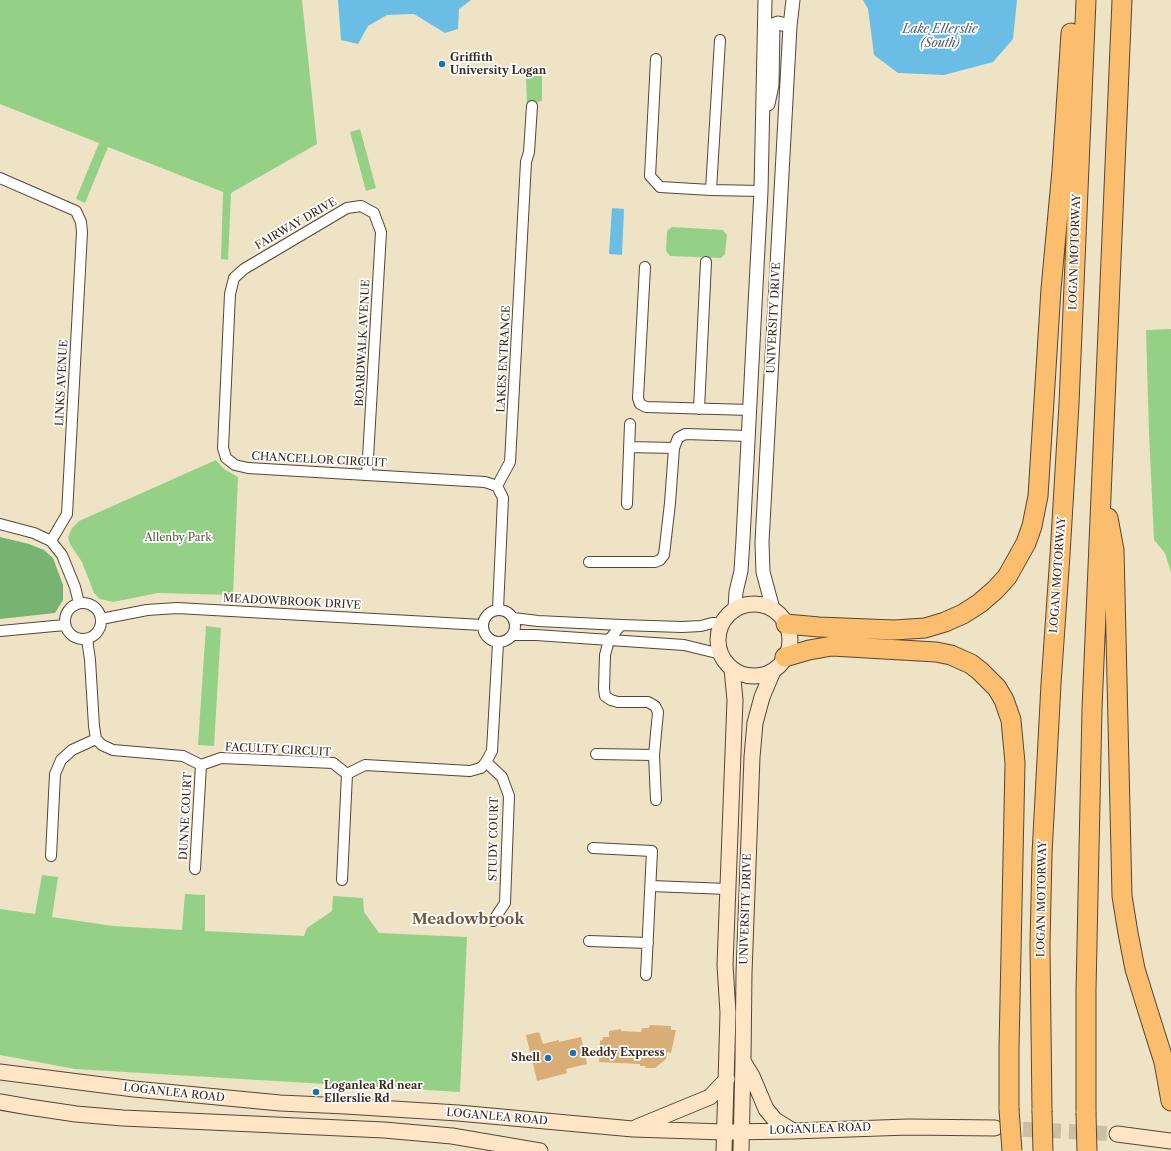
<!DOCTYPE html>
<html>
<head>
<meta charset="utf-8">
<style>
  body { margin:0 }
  canvas { display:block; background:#eee3c4 }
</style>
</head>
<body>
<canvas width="1171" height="1151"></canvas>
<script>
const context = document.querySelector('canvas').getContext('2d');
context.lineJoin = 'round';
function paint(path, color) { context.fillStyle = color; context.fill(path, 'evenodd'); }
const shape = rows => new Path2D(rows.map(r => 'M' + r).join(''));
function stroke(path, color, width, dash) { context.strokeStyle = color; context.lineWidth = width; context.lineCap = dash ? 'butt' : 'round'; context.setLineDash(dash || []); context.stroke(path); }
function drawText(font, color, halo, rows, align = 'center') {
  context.font = font + ' "Libre Caslon Text",serif'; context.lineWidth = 3.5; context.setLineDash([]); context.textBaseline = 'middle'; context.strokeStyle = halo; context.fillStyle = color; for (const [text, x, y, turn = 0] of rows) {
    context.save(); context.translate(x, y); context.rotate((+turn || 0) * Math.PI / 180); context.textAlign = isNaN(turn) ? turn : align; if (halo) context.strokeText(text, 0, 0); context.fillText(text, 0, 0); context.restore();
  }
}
paint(shape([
  [0,0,302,0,317,144,231,193,228,260,221,259,223,192,108,147,85,203,76,199,99,143,0,104],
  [542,74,542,101,527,104,526,78],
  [360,129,376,188,366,191,350,132],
  [672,227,723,230,727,235,725,254,721,258,670,256,666,251,667,231],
  [1171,329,1171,573,1165,553,1154,540,1149,433,1146,330],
  [216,460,224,469,238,477,233,595,158,593,113,602,100,599,94,593,82,562,70,544,68,537,72,528,79,521],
  [206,626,221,628,214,746,198,745],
  [42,875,58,877,52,917,113,926,182,930,185,894,205,895,205,931,304,936,307,928,332,911,333,896,363,898,364,912,379,933,467,937,460,1092,75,1069,0,1055,0,909,35,914]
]), '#94d186');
paint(shape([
  [0,537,29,544,44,550,53,558,63,585,63,600,55,613,0,619]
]), '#77b373');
paint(shape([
  [338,0,471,0,459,9,458,29,445,33,414,14,387,15,368,26,358,44,341,40],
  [863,0,1017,0,1013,39,993,62,944,75,898,73,874,55,868,9],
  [612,208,624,209,622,255,609,254]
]), '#6abee6');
paint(shape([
  [650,1025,671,1026,671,1030,676,1030,671,1053,667,1052,666,1059,655,1068,645,1068,646,1066,640,1066,640,1064,599,1062,600,1040,602,1041,603,1037,609,1037,609,1031,621,1029,621,1031,641,1032,642,1028,649,1028],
  [539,1032,543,1044,559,1040,559,1042,581,1037,587,1064,566,1069,567,1073,537,1081,526,1035]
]), '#d8ad76');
stroke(shape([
  [1000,1128,1117,1134]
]), '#cabea3', 15, [15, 8]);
const minor = shape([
  [656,59,650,176,660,187,711,190,761,191],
  [0,178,76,211,81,222,82,232,67,514,51,541],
  [711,190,720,40],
  [645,267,638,398,640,404,646,407,750,410],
  [699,409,706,262],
  [629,447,674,448],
  [367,475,381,232,374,213,361,206,347,208,244,269,234,278,230,294,223,448,226,458,235,465,248,468,485,482,497,486],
  [627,504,630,424],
  [0,524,34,533,51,541,62,555,75,587,79,603],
  [589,562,655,562,660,560,664,555,670,503,674,448,678,438,685,434,749,436],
  '65 621a18 18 0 1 1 36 0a18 18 0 1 1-36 0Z',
  [498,609,503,498,497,486,510,462,526,162,529,152,532,106],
  '483 626a16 16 0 1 1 32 0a16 16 0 1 1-32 0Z',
  [513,618,538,621,621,625,682,627,701,626,712,623,722,623],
  [101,619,147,610,177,608,482,625],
  [621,625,609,640,605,655,604,689,605,696,611,700,618,702,648,702,655,706,658,712,654,755,656,800],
  [0,631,65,625],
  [512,635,536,635,684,645,721,654],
  [87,639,90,660,94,726,96,739,102,745,113,750,183,756,201,765,221,758,333,763,347,774,365,765,470,771,481,768,486,762,492,751,498,643],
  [596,754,654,755],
  [486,762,502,777,509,796,505,903,493,921],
  [593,848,652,851,646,975],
  [51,856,55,774,61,760,72,750,96,739],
  [195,869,201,765],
  [342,880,347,774],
  [651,886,728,889],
  [589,941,648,943]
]);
const tertiary = shape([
  [768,104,772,85,773,25,778,23,790,26],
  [735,609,736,592,741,571,743,539,754,324,761,191,765,0],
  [773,609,763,572,762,542,790,26,793,0]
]);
const secondary = shape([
  '718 640a36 36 0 1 1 72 0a36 36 0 1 1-72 0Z',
  [743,1061,752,1076,766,1109,775,1120,793,1131],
  [0,1072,134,1089,280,1103,345,1106,458,1113,633,1129,725,1132,793,1131,908,1127,995,1128],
  [0,1102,29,1107,76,1114,123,1118,384,1130,452,1136,540,1151],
  [637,1127,710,1097,727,1079],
  [1117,1134,1171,1141],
  [724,1151,728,1013,725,965,735,700,732,669],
  [741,1151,743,1061,744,973,752,757,755,723,762,697,773,671]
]);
const motorway = shape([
  [1108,518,1114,550,1122,896,1128,933,1135,969,1147,1008,1164,1062,1171,1101],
  [786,624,819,627,894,630,925,628,945,622,963,614,980,603,995,590,1007,577,1026,543,1032,526,1038,496,1051,289,1062,170,1071,33],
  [785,657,809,650,832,646,936,652,951,655,971,664,980,671,997,688,1004,700,1011,720,1015,763,1009,1048,1009,1109],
  [1042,1111,1040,945,1042,854,1051,684,1060,555,1069,404,1086,0],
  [1086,1113,1086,990,1092,709,1122,0]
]);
stroke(minor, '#564637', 12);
stroke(tertiary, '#564637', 15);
stroke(secondary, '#564637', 17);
stroke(motorway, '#564637', 21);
stroke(minor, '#fff', 10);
stroke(tertiary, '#fff', 13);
stroke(secondary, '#fde5c5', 15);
stroke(motorway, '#fbbd6e', 19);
const motorwayBridge = shape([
  [1009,1109,1012,1151],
  [1042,1111,1043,1151],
  [1086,1113,1087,1151]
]);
stroke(motorwayBridge, '#564637', 21, []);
stroke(motorwayBridge, '#fbbd6e', 19);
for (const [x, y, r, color] of [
  [442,64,4,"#1f6fb2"],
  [573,1053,4,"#1f6fb2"],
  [548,1058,4,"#1f6fb2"],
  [316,1092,4,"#1f6fb2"]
]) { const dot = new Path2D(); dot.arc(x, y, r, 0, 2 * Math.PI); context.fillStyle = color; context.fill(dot); stroke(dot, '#fff', 1.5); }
drawText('bold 11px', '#3b2a1e', '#fff', [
  ["Griffith",450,58],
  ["University Logan",450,71],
  ["Reddy Express",581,1053],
  ["Shell",540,1058,"right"],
  ["Loganlea Rd near",324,1086],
  ["Ellerslie Rd",324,1099]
], 'left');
drawText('11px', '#3b2a1e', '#fff', [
  ["FAIRWAY DRIVE",296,224,-30],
  ["LOGAN MOTORWAY",1075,252,-88],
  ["UNIVERSITY DRIVE",774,318,-87],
  ["BOARDWALK AVENUE",363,343,-87],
  ["LAKES ENTRANCE",504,359,-87],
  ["LINKS AVENUE",62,383,-87],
  ["CHANCELLOR CIRCUIT",319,460,3],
  ["LOGAN MOTORWAY",1058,575,-86],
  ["MEADOWBROOK DRIVE",292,602,3],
  ["FACULTY CIRCUIT",278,750,3],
  ["DUNNE COURT",186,816,-87],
  ["STUDY COURT",494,839,-89],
  ["LOGAN MOTORWAY",1042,899,-89],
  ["UNIVERSITY DRIVE",746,909,-88],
  ["LOGANLEA ROAD",174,1093,6],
  ["LOGANLEA ROAD",497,1117,5],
  ["LOGANLEA ROAD",820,1129,-2]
]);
drawText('11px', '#565c3d', '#fff', [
  ["Allenby Park",178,538]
]);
drawText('italic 12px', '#4b5e64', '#fff', [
  ["Lake Ellerslie",940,30],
  ["(South)",940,44]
]);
drawText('bold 15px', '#72583d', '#fff', [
  ["Meadowbrook",468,920]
]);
</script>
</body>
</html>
